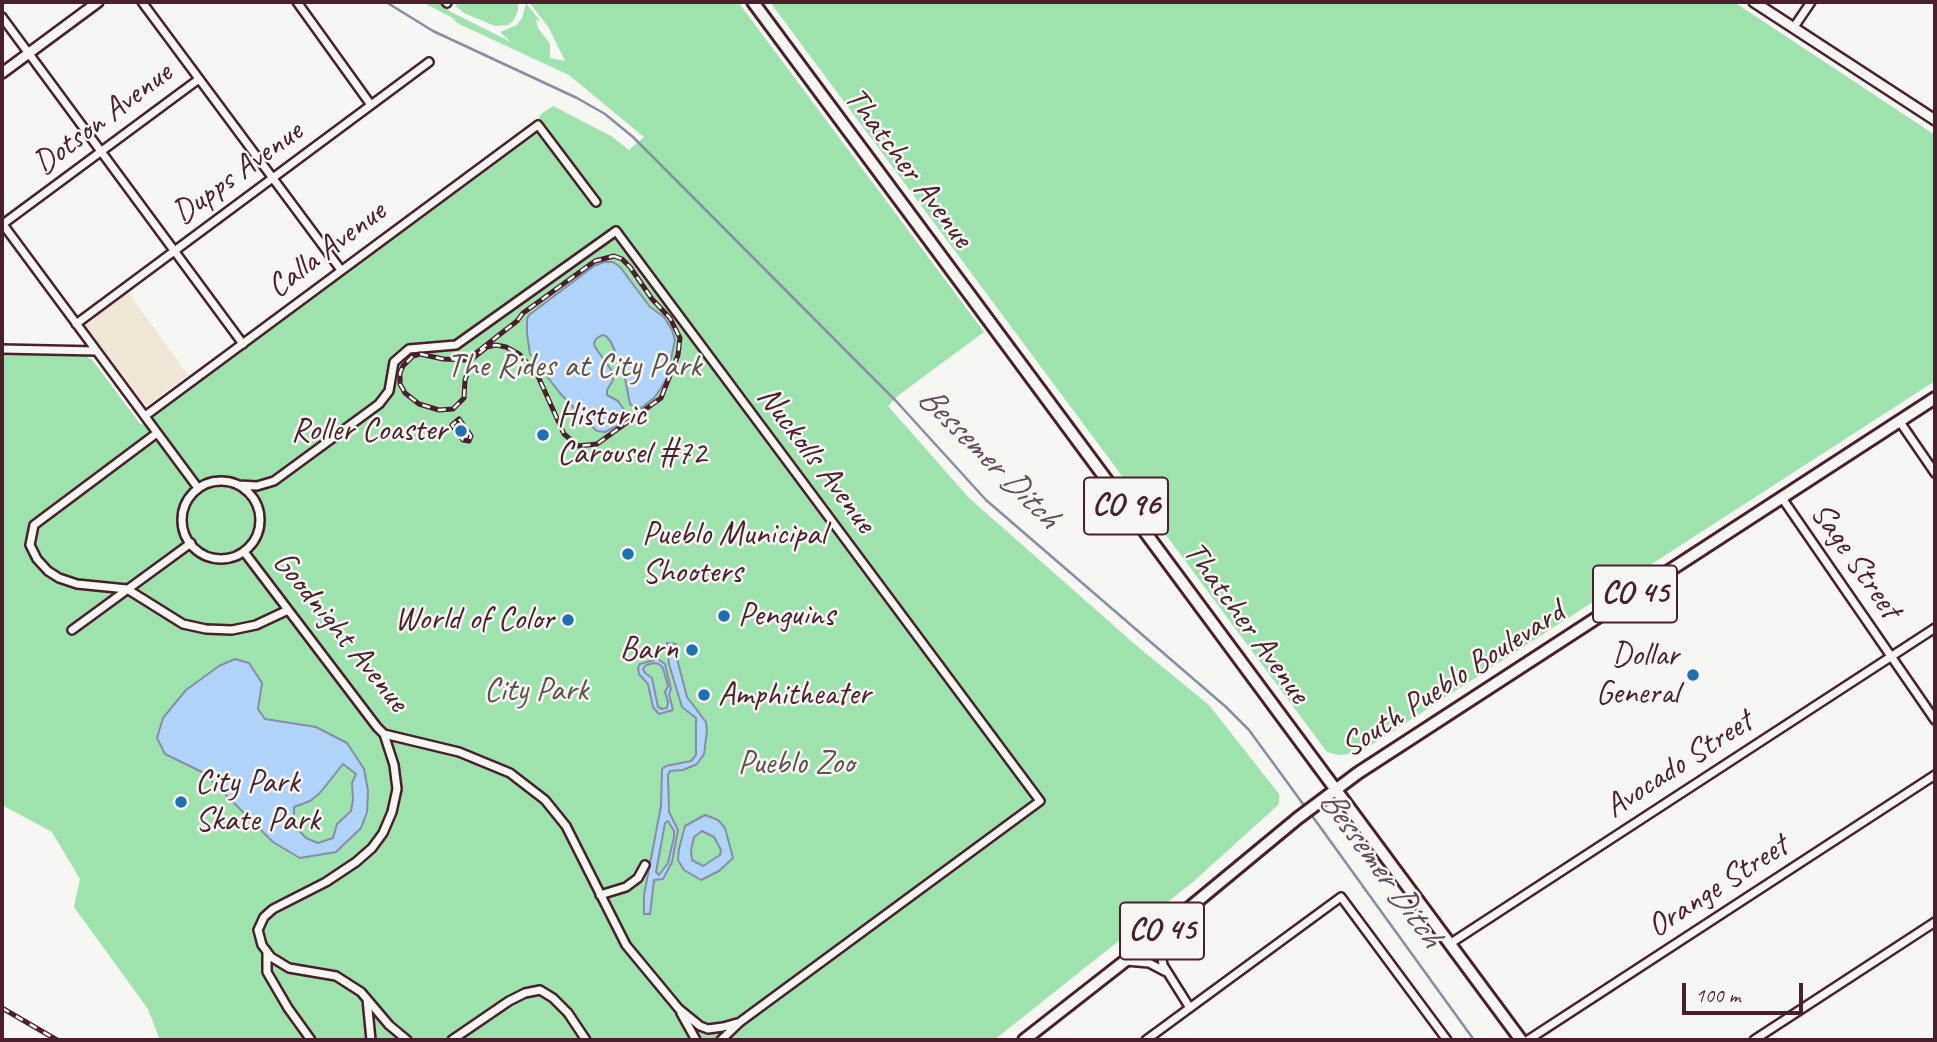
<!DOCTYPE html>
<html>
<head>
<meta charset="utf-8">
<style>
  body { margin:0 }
  #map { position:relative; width:1937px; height:1042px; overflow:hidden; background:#f6f6f2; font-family:Caveat,sans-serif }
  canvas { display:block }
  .frame { position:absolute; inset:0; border:4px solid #4a1f2b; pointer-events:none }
  .scale { position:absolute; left:1682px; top:983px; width:121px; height:32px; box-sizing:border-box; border:4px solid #4a1f2b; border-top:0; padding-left:9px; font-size:21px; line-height:24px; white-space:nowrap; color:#4a1f2b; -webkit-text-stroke:5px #f6f6f2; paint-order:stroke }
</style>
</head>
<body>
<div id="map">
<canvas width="1937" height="1042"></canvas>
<div class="frame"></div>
<div class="scale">100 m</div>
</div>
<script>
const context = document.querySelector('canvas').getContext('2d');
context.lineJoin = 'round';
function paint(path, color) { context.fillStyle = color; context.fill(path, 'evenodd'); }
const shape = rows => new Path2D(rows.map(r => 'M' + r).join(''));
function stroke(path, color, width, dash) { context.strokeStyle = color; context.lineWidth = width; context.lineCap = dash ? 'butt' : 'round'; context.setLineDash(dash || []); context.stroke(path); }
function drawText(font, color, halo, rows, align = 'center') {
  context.font = font + ' Caveat,sans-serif'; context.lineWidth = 5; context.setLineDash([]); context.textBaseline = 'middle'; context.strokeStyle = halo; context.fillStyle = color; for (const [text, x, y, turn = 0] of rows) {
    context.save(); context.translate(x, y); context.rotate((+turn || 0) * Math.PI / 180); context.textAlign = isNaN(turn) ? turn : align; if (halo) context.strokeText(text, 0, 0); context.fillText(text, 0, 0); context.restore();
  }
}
paint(shape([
  [127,291,188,375,149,404,143,403,84,323]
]), '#efe6d5');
paint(shape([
  [422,2,438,2,451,12,511,42,500,32,517,25,522,18,526,3,540,21,536,20,538,28,550,44,550,58,565,61,549,28,529,2,738,2,984,332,900,394,888,406,969,498,1138,647,1209,705,1279,794,1279,804,1194,881,994,1040,160,1040,148,1009,74,907,80,879,52,832,2,805,2,353,86,356,93,361,141,425,244,348,246,344,251,343,528,137,541,114,553,106,611,136,629,150,644,137,569,75,457,23,453,18],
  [456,2,518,2,518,11,513,21,508,25,495,26,464,13,458,8,454,3],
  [770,2,1734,2,1935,135,1935,381,1359,753,1339,755,1327,752]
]), '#9ee2ae');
const water = shape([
  [604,262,613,262,620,267,650,307,664,317,672,330,675,340,667,378,661,388,654,398,641,408,635,408,630,404,624,373,611,342,606,336,602,335,596,339,594,343,595,347,612,371,613,380,607,390,607,395,618,401,627,414,619,425,605,432,597,431,588,423,559,392,530,354,527,334,527,319,529,315,594,266,604,262],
  [667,643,676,644,677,659,687,697,706,722,707,731,704,754,697,764,683,770,670,771,668,775,669,812,678,830,672,862,663,879,654,880,650,914,644,914,644,895,661,806,662,769,666,766,691,761,696,755,696,718,682,707,669,664,667,643],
  [668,821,674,831,674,837,668,863,659,875,656,872,665,823,668,821],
  [235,659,249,663,262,683,258,709,265,719,316,727,347,743,364,769,368,791,367,812,361,828,336,852,300,858,273,842,204,773,165,754,157,738,163,718,186,690,219,666,235,659],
  [343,764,356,774,352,783,353,800,351,811,337,824,333,838,318,843,306,838,294,825,294,807,310,801,319,794,343,764],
  [658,659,665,664,671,689,669,694,673,710,659,714,653,707,648,684,639,674,638,668,640,664,658,659],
  [654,663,659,664,663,668,668,686,665,692,668,702,667,708,662,709,658,707,652,678,645,673,643,669,646,665,654,663],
  [705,815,718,820,725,828,733,858,719,871,701,880,684,870,678,860,679,849,685,826,705,815],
  [702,831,714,837,721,850,720,855,703,866,692,860,691,850,694,837,702,831]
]);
paint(water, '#b0d4f9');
stroke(water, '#878ca7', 2);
stroke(shape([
  [386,2,433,31,577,98,605,114,633,137,896,401,986,500,1226,707,1249,730,1306,808],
  [1310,813,1474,1040]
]), '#878ca7', 2.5);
const minor = shape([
  [142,2,341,270],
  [297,2,371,105],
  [446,2,447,3],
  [2,17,243,344],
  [1794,27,1811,2],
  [2,223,198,488],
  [3,224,199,79],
  [76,324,429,62],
  [2,349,96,351],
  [145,416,538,125,596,202],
  [1900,422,1935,473],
  [157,433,34,525,30,545,37,559,48,571,59,578,77,584,127,589,183,624,206,629,232,630,256,625,288,610],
  '182 520a39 39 0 1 1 78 0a39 39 0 1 1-78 0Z',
  [238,485,257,486,274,481,379,404,389,391,394,362,409,349,456,345,616,231,1040,801,740,1022,721,1040],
  [1782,498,1935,720],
  [245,553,377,727,384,734,459,752,510,773,545,800,566,826,626,945,679,1009,700,1026,708,1029,723,1027,737,1023],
  [72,630,191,543],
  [384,734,394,765,397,789,392,812,383,833,372,848,356,862,326,882,273,909,264,917,258,930,262,945,271,957,289,968,336,976,361,992,389,1025,407,1040],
  [600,895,626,887,638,878,645,865],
  [1169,927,1161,953,1163,965,1190,1008],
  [1451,943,1935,628],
  [267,953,267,972,288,1008,311,1040],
  [1126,961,1149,963,1164,971],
  [367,999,371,1040],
  [681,1013,696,1040],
  [452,1040,509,1001,525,993,540,990,553,998,568,1013,586,1040],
  [1146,1040,1341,897,1447,1040],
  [1528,1040,1935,775],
  [1754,1040,1935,922]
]);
const tertiary = shape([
  [1754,2,1935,120],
  [2,73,98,2]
]);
const primary = shape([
  [753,2,1521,1040],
  [1024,1040,1125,961,1298,818,1358,773,1935,398]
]);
stroke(minor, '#4a1f2b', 12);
stroke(tertiary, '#4a1f2b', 14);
stroke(primary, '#4a1f2b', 16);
stroke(minor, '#f6f6f2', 7);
stroke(tertiary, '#f6f6f2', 9);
stroke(primary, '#f6f6f2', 10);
const rail = shape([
  [614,256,622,259,630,267,652,299,670,318,680,338,678,355,661,398,597,444,578,446,564,434,537,374,519,354,506,347,496,345,487,347,472,359,465,380,464,398,453,409,439,410,419,404,405,393,400,384,400,373,403,366,413,356,420,354,443,359,467,360,517,321,523,313,595,261,614,256],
  [459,419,471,436,469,441,463,440,452,425,459,419],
  [2,1008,57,1040]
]);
stroke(rail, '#4a1f2b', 5);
stroke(rail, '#f6f6f2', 2.5, [8]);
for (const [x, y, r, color] of [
  [461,431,7,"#1f6fb2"],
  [543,435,7,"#1f6fb2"],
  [628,554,7,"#1f6fb2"],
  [724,616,7,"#1f6fb2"],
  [568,620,7,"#1f6fb2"],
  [692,650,7,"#1f6fb2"],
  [1693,675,7,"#1f6fb2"],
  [704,695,7,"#1f6fb2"],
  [181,802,7,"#1f6fb2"]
]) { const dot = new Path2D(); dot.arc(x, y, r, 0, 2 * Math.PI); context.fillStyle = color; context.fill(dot); stroke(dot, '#f6f6f2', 2.5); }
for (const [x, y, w] of [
  [1126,506,84],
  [1635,594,84],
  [1162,931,84]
]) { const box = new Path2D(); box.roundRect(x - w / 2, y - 28.5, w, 57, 5); context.fillStyle = '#f6f6f2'; context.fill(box); stroke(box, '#4a1f2b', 2); }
drawText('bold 32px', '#4a1f2b', null, [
  ["CO 96",1126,506],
  ["CO 45",1635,594],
  ["CO 45",1162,931]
]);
drawText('33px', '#4a1f2b', '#f6f6f2', [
  ["Dotson Avenue",103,119,-37],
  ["Thatcher Avenue",908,168,53],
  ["Dupps Avenue",238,173,-36],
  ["Calla Avenue",327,250,-37],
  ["Nuckolls Avenue",816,460,53],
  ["Sage Street",1855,561,55],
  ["Thatcher Avenue",1246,623,54],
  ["Goodnight Avenue",340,632,51],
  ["South Pueblo Boulevard",1453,680,-33],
  ["Avocado Street",1679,765,-33],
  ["Orange Street",1718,887,-33]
]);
drawText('33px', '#5f504c', '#f6f6f2', [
  ["The Rides at City Park",574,367],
  ["City Park",536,691],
  ["Pueblo Zoo",796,764]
]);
drawText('33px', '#4a1f2b', '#f6f6f2', [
  ["Historic",557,416],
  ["Carousel #72",557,454],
  ["Roller Coaster",447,431,"right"],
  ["Pueblo Municipal",642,535],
  ["Shooters",642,573],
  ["Penguins",738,616],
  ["World of Color",554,620,"right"],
  ["Barn",678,650,"right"],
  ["Dollar",1679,656,"right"],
  ["General",1679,694,"right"],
  ["Amphitheater",718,695],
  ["City Park",195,783],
  ["Skate Park",195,821]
], 'left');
drawText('italic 35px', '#644c5e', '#f6f6f2', [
  ["Bessemer Ditch",988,458,45],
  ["Bessemer Ditch",1380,869,54]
]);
</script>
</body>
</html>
